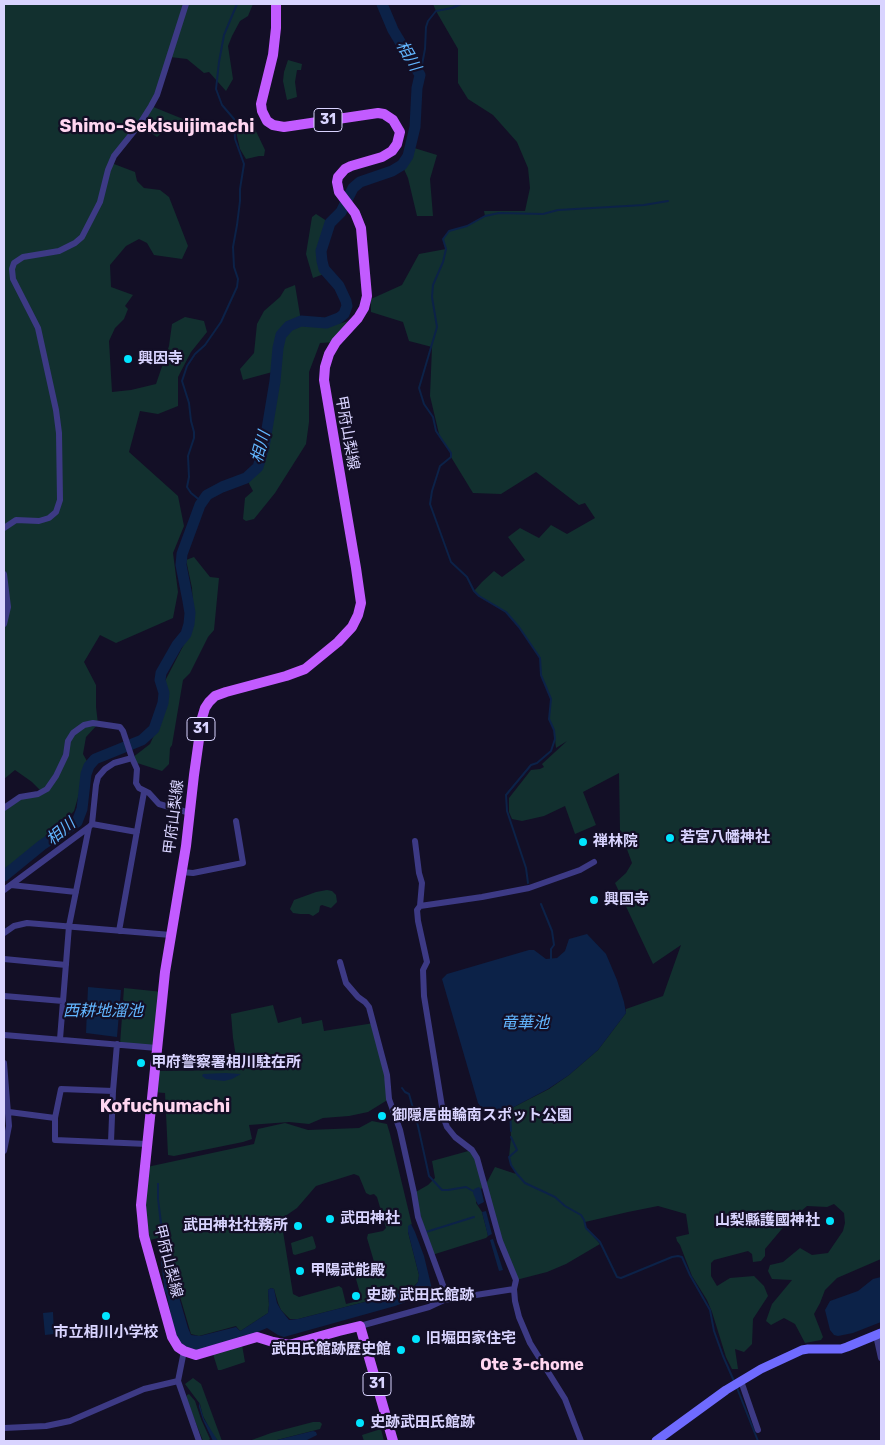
<!DOCTYPE html>
<html>
<head>
<meta charset="utf-8">
<style>
  body { margin:0 }
  #map { position:relative; width:885px; height:1445px; overflow:hidden; background:#130f26; font-family:Rubik,sans-serif }
  canvas { display:block }
  .frame { position:absolute; inset:0; border:5px solid #d9d4ff; pointer-events:none }
</style>
</head>
<body>
<div id="map">
<canvas width="885" height="1445"></canvas>
<div class="frame"></div>
</div>
<script>
const context = document.querySelector('canvas').getContext('2d');
context.lineJoin = 'round';
function paint(path, color) { context.fillStyle = color; context.fill(path, 'evenodd'); }
const shape = rows => new Path2D(rows.map(r => 'M' + r).join(''));
function stroke(path, color, width, dash) { context.strokeStyle = color; context.lineWidth = width; context.lineCap = dash ? 'butt' : 'round'; context.setLineDash(dash || []); context.stroke(path); }
function drawText(font, color, halo, rows, align = 'center') {
  context.font = font + ' Rubik,"Noto Sans JP",sans-serif'; context.lineWidth = 4.5; context.setLineDash([]); context.textBaseline = 'middle'; context.strokeStyle = halo; context.fillStyle = color; for (const [text, x, y, turn = 0] of rows) {
    context.save(); context.translate(x, y); context.rotate((+turn || 0) * Math.PI / 180); context.textAlign = isNaN(turn) ? turn : align; if (halo) context.strokeText(text, 0, 0); context.fillText(text, 0, 0); context.restore();
  }
}
paint(shape([
  [4,4,253,4,248,16,240,21,232,36,228,46,233,79,226,91,209,72,204,73,187,59,170,57,151,106,183,119,176,133,168,127,157,137,139,125,118,148,114,164,135,172,137,181,144,188,160,190,169,197,188,246,182,259,154,255,147,243,139,239,126,246,110,265,111,287,133,295,125,306,128,309,124,319,115,328,109,341,112,392,131,390,156,384,169,346,172,324,185,317,204,321,207,332,191,352,178,377,178,406,158,414,140,411,129,452,178,496,184,526,173,553,178,592,173,618,116,643,100,635,84,662,96,685,96,707,98,724,86,737,83,754,88,763,74,811,48,838,4,869,4,808,7,804,42,792,32,782,15,770,4,779],
  [433,4,881,4,881,1259,837,1278,825,1290,820,1303,814,1314,823,1337,821,1340,805,1343,795,1324,784,1318,771,1325,766,1321,772,1304,792,1280,772,1279,768,1271,770,1265,783,1262,800,1248,812,1255,828,1253,843,1231,845,1223,844,1213,834,1204,827,1207,807,1206,786,1224,765,1249,765,1256,761,1261,753,1262,752,1254,748,1251,714,1260,711,1263,711,1276,717,1286,730,1278,754,1276,764,1286,768,1296,753,1319,752,1344,744,1352,735,1349,738,1369,732,1369,726,1357,712,1312,707,1300,692,1276,680,1245,677,1241,676,1237,689,1234,686,1214,658,1206,628,1212,585,1222,586,1228,600,1244,566,1264,547,1272,516,1280,484,1187,481,1189,481,1188,476,1203,482,1212,487,1231,488,1236,486,1238,432,1255,414,1193,428,1185,435,1178,432,1161,472,1150,485,1186,495,1167,516,1174,511,1165,509,1157,511,1137,510,1109,549,1089,569,1075,598,1050,626,1013,626,1009,663,996,681,945,653,964,615,883,626,873,632,863,620,830,619,773,583,792,596,825,575,834,565,806,544,816,522,821,512,819,509,812,509,798,531,770,540,769,544,767,542,764,567,741,556,748,554,730,549,719,551,699,541,675,540,658,519,627,506,612,479,596,474,591,482,582,494,571,502,577,525,560,508,537,520,528,539,538,551,525,567,534,595,518,585,503,579,505,536,472,501,494,473,493,451,457,451,453,440,438,430,396,432,347,409,341,403,322,371,312,371,299,402,285,419,254,446,249,443,239,449,231,467,226,485,216,484,211,525,211,530,188,528,168,517,142,493,115,468,99,458,83,458,49,436,11],
  [288,60,302,64,301,70,297,70,295,82,297,97,287,100,283,81,284,72],
  [237,118,254,127,265,150,264,156,259,156,246,159,240,149,237,136],
  [411,147,437,155,430,179,433,216,417,216,408,178,402,165,408,156],
  [316,214,330,223,321,251,324,274,313,278,306,254,312,217],
  [295,285,301,321,318,326,342,323,358,318,336,342,320,343,309,372,309,422,306,444,275,493,254,519,246,521,243,519,245,498,253,491,246,478,258,467,262,458,276,371,243,380,240,369,254,353,257,324,264,311,280,297,285,289],
  [194,557,210,577,219,578,214,630,208,637,190,673,183,680,172,745,170,748,169,764,162,771,134,762,132,758,150,744,162,718,166,698,164,688,165,681,194,625,192,588,186,560],
  [327,890,332,891,336,895,337,902,331,908,322,905,320,906,319,912,313,916,309,914,300,914,293,913,290,909,294,900,316,892],
  [124,988,163,992,157,1048,120,1045],
  [273,1005,278,1023,301,1017,302,1024,322,1020,324,1031,374,1023,389,1099,368,1112,349,1116,323,1118,309,1124,289,1122,249,1125,252,1139,243,1142,174,1156,168,1155,165,1093,153,1092,155,1071,238,1070,233,1038,231,1014],
  [372,1121,387,1124,390,1134,412,1225,411,1224,408,1232,419,1275,418,1282,414,1286,404,1292,298,1319,290,1319,281,1310,278,1303,274,1289,271,1288,268,1290,269,1305,268,1313,242,1330,240,1331,236,1326,199,1336,191,1334,176,1283,158,1238,150,1240,145,1208,147,1167,254,1144,258,1129,285,1123,308,1130,359,1128],
  [354,1174,359,1176,366,1193,370,1195,374,1194,377,1197,386,1228,383,1231,368,1234,367,1238,375,1265,373,1270,358,1275,356,1279,362,1300,346,1304,342,1288,339,1286,299,1297,293,1294,281,1219,297,1208,316,1186],
  [312,1236,313,1237,316,1247,315,1249,295,1255,293,1254,291,1243],
  [242,1345,245,1362,221,1370,218,1370,213,1354],
  [193,1378,201,1384,222,1441,218,1441,213,1435,203,1416,200,1404,185,1384],
  [189,1394,195,1401,201,1419,210,1439,208,1441,203,1441,186,1398,187,1395],
  [313,1422,320,1422,322,1424,320,1429,273,1441,249,1441,271,1433],
  [381,1429,384,1441,364,1441,362,1435]
]), '#12302f');
paint(shape([
  [587,934,606,954,617,980,624,1002,626,1013,598,1050,569,1075,548,1089,510,1109,498,1111,487,1110,482,1108,478,1103,442,979,447,974,529,950,534,950,546,959,557,958,565,951,569,939],
  [88,987,121,990,117,1037,86,1033],
  [225,1073,241,1074,232,1079,224,1081,206,1079,202,1076,203,1074],
  [157,1183,159,1183,159,1200,165,1244,170,1251,167,1268,175,1283,188,1328,191,1335,200,1336,236,1327,240,1331,242,1330,268,1313,269,1305,268,1290,271,1288,274,1289,277,1303,281,1310,289,1320,298,1319,404,1292,415,1286,418,1282,419,1275,408,1232,408,1226,411,1224,415,1232,424,1256,432,1289,429,1292,422,1296,395,1306,284,1337,278,1335,267,1328,248,1336,245,1335,236,1338,205,1350,192,1350,180,1343,174,1330,167,1296,164,1290,164,1285,161,1262,167,1253,162,1243,157,1198],
  [479,1187,481,1189,484,1202,478,1205,473,1193,474,1189],
  [486,1211,492,1234,488,1236,482,1212],
  [493,1239,503,1270,499,1271,490,1240],
  [881,1277,881,1322,853,1333,838,1336,834,1335,830,1330,825,1310,830,1301,858,1291,873,1279],
  [53,1312,54,1334,45,1335,43,1313],
  [199,1402,204,1419,218,1441,213,1441,203,1420,199,1407],
  [313,1431,316,1432,317,1435,305,1441,273,1441]
]), '#0c2248');
stroke(shape([
  [420,75,425,49,426,27,428,21,436,11,452,8,461,4],
  [202,502,191,493,187,487,189,477,188,456,194,438,194,432,191,421,189,403,182,381,187,366,195,354,205,345,221,322,237,287,238,279,234,267,233,247,237,225,240,201,240,189,244,164,235,139,234,119,222,105,216,89,219,62,224,35,237,4],
  [528,883,526,868,507,811,506,795,531,765,537,763,551,751,555,739,554,730,549,719,551,699,541,675,540,658,519,627,506,612,479,596,474,591,467,577,451,562,430,504,432,491,440,466,451,457,451,453,436,431,433,417,424,404,419,388,437,327,432,297,433,285,443,262,446,249,443,239,449,231,467,226,485,216,499,213,543,214,558,210,644,205,668,201],
  [541,904,552,931,554,945,551,949,551,959],
  [402,1088,405,1092,409,1094,418,1126,429,1176,442,1190,448,1190,466,1187,473,1191],
  [510,1109,511,1131],
  [511,1137,517,1150,509,1157,511,1165,517,1174,525,1183,555,1197,565,1206,581,1215,584,1220,586,1228,600,1242,617,1277,621,1278,672,1257,678,1256,682,1257,690,1275,710,1310,714,1331,723,1356,734,1381],
  [426,1232,474,1217],
  [737,1388,758,1441]
]), '#0c2248', 2);
stroke(shape([
  [4,876,42,845,77,822,82,809,86,774,89,766,95,759,142,740,154,729,163,703,164,693,160,680,161,673,177,645,186,634,189,624,190,613,188,601,181,565,182,554,200,505,207,495,222,487,246,478,258,467,264,447,275,381,278,348,281,335,289,326,301,321,326,323,339,318,344,314,347,306,346,301,339,286,324,269,322,261,321,251,330,223,341,212,353,188,360,182,392,171,402,165,408,156,415,127,417,88,420,75,393,30,382,4]
]), '#0c2248', 11);
stroke(shape([
  [4,528,16,520,39,521,49,518,56,512,60,500,59,433,56,410,38,328,13,279,12,269,14,263,23,257,59,251,75,243,82,237,100,202,108,170,114,156,139,125,151,106,157,95,186,4],
  [4,574,8,607,4,624],
  [4,808,20,797,38,794,47,789,56,776,66,755,68,741,73,733,84,725,93,723,120,727,123,731,132,758],
  [92,824,137,832],
  [415,841,419,873,422,883,420,906,417,910,418,921,427,962,423,970,424,996,444,1119,447,1127,455,1137,472,1150,477,1158,500,1241,516,1280,514,1289,515,1301,519,1317,530,1343,565,1399,581,1441],
  [181,872,193,873,243,863,236,821],
  [11,885,76,892],
  [4,890,89,827],
  [420,906,482,897,529,888,580,870,594,862],
  [119,931,144,792],
  [4,933,14,926,27,923,171,935],
  [4,959,66,965],
  [340,962,346,983,358,997,365,1002,369,1007,387,1075,389,1099,400,1130,414,1193,418,1217,448,1299],
  [4,996,63,1001],
  [4,1035,157,1048],
  [60,1039,69,926,89,827,92,824,96,785,98,777,105,769,114,763,132,758,137,769,136,783,139,788,149,793,159,804,190,813],
  [4,1063,9,1126,4,1151],
  [113,1091,61,1089,55,1118,55,1140,147,1144],
  [9,1112,55,1118],
  [111,1142,113,1091,117,1044],
  [360,1326,429,1307,444,1300,514,1289],
  [876,1335,881,1358],
  [184,1351,178,1381,199,1441],
  [741,1381,758,1430],
  [4,1428,46,1426,70,1421,144,1389,178,1381]
]), '#3d3a85', 6);
stroke(shape([
  [656,1441,726,1390,761,1369,802,1350,808,1349,841,1349,847,1347,881,1333]
]), '#6f6bff', 9);
stroke(shape([
  [276,4,276,28,273,55,261,104,262,111,267,121,273,125,284,127,378,113,384,114,393,120,400,132,397,144,392,151,382,157,351,166,345,169,338,177,337,182,339,192,355,213,361,228,367,296,364,308,358,318,336,342,329,354,325,367,324,380,356,568,361,603,358,615,352,627,338,642,305,669,286,676,226,692,215,696,209,702,205,708,202,718,194,775,186,846,165,972,141,1205,144,1236,172,1337,178,1347,184,1351,196,1355,257,1337,273,1342,289,1345,339,1331,360,1326,393,1441]
]), '#c25bff', 10);
for (const [x, y, r, color] of [
  [128,359,5,"#00e5ff"],
  [670,838,5,"#00e5ff"],
  [583,842,5,"#00e5ff"],
  [594,900,5,"#00e5ff"],
  [141,1063,5,"#00e5ff"],
  [382,1116,5,"#00e5ff"],
  [330,1219,5,"#00e5ff"],
  [830,1221,5,"#00e5ff"],
  [298,1226,5,"#00e5ff"],
  [300,1271,5,"#00e5ff"],
  [356,1296,5,"#00e5ff"],
  [106,1316,5,"#00e5ff"],
  [416,1339,5,"#00e5ff"],
  [401,1350,5,"#00e5ff"],
  [360,1423,5,"#00e5ff"]
]) { const dot = new Path2D(); dot.arc(x, y, r, 0, 2 * Math.PI); context.fillStyle = color; context.fill(dot); stroke(dot, '#130f26', 2); }
for (const [x, y, w] of [
  [328,120,28],
  [201,729,28],
  [377,1384,28]
]) { const box = new Path2D(); box.roundRect(x - w / 2, y - 11.5, w, 23, 4); context.fillStyle = '#130f26'; context.fill(box); stroke(box, '#d9d4ff', 1); }
drawText('bold 14px', '#d9d4ff', null, [
  ["31",328,120],
  ["31",201,729],
  ["31",377,1384]
]);
drawText('bold 15px', '#d9d4ff', '#130f26', [
  ["興因寺",138,359],
  ["若宮八幡神社",680,838],
  ["禅林院",593,842],
  ["興国寺",604,900],
  ["甲府警察署相川駐在所",151,1063],
  ["御隠居曲輪南スポット公園",392,1116],
  ["武田神社",340,1219],
  ["山梨縣護國神社",820,1221,"right"],
  ["武田神社社務所",288,1226,"right"],
  ["甲陽武能殿",310,1271],
  ["史跡 武田氏館跡",366,1296],
  ["市立相川小学校",106,1333,"center"],
  ["旧堀田家住宅",426,1339],
  ["武田氏館跡歴史館",391,1350,"right"],
  ["史跡武田氏館跡",370,1423]
], 'left');
drawText('15px', '#d9d4ff', '#130f26', [
  ["甲府山梨線",347,433,80],
  ["甲府山梨線",174,817,-83],
  ["甲府山梨線",168,1261,76]
]);
drawText('italic 16px', '#62b6ff', '#130f26', [
  ["相川",408,56,60],
  ["相川",261,447,-75],
  ["相川",61,832,-40],
  ["西耕地溜池",103,1011],
  ["竜華池",525,1023]
]);
drawText('bold 16px', '#ffd6f0', '#130f26', [
  ["Ote 3-chome",532,1365]
]);
drawText('bold 18px', '#ffd6f0', '#130f26', [
  ["Shimo-Sekisuijimachi",157,127],
  ["Kofuchumachi",165,1107]
]);
</script>
</body>
</html>
